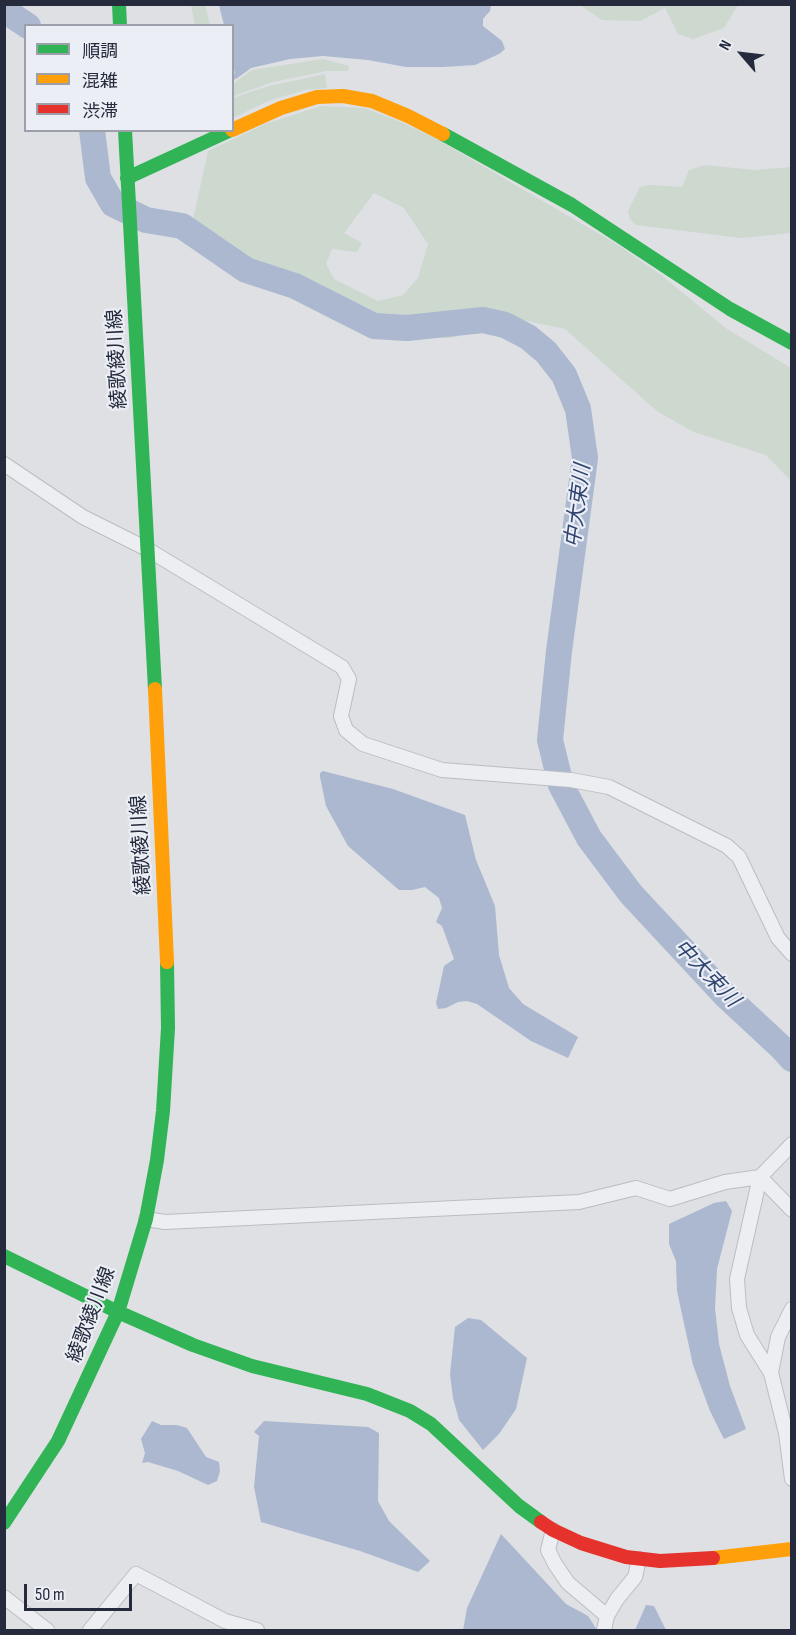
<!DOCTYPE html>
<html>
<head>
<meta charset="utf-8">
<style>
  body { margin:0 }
  #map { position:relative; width:796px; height:1635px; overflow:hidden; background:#dee0e4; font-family:"Sofia Sans Condensed","Noto Sans JP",sans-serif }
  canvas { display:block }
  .frame { position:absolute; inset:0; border:6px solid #252b3d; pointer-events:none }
  .legend { position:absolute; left:24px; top:24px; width:210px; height:108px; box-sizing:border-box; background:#ebeef4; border:2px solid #9ca0ab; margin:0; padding:8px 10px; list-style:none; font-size:18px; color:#252b3d }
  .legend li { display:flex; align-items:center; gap:12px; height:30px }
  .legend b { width:30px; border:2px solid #9ca0ab }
  .north { position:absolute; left:712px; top:24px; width:60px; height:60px; -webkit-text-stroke:4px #ebeef4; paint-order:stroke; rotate:298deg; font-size:16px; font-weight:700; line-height:24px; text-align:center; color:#252b3d }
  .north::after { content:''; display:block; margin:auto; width:21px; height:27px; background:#252b3d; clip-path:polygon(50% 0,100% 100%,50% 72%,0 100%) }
  .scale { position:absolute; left:24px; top:1584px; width:108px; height:27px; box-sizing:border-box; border:3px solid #252b3d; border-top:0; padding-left:8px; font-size:18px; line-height:21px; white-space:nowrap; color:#252b3d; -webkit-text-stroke:4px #ebeef4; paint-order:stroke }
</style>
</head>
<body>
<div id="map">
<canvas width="796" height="1635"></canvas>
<div class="frame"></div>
<ul class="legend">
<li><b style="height:8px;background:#30b455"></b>順調</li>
<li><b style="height:8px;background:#ff9f0a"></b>混雑</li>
<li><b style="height:8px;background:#e5322d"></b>渋滞</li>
</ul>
<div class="north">N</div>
<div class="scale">50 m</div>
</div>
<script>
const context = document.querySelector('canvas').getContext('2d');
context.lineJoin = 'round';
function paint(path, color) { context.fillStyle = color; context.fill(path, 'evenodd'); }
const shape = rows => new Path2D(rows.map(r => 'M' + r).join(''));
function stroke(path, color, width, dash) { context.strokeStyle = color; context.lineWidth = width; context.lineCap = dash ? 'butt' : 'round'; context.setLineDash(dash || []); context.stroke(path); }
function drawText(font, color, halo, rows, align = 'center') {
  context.font = font + ' "Sofia Sans Condensed","Noto Sans JP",sans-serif'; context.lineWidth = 4.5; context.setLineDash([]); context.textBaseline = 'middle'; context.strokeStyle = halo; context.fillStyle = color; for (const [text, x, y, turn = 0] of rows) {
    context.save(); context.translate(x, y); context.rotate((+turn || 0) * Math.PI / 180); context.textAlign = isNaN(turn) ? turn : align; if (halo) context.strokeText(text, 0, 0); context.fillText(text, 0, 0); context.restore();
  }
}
paint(shape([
  [191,5,205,5,210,25,195,25],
  [580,5,738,5,724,28,693,39,678,34,665,8,640,21,602,20],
  [323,59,349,66,348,71,326,71,273,82,233,96,233,84,252,70],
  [325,74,327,88,305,90,268,101,233,118,232,98,269,86],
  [321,106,364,108,401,122,435,138,618,245,661,275,727,329,791,368,791,481,766,455,694,432,658,412,565,329,518,319,452,338,396,337,339,303,291,278,248,262,193,220,208,151,265,124],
  [374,193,404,208,428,244,418,278,403,295,378,301,334,279,326,264,332,249,357,252,362,243,344,233],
  [705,165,754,170,791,167,791,233,741,238,636,225,630,219,628,211,640,187,650,185,682,187,689,170]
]), '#cdd8cf');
paint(shape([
  [219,5,491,5,490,11,483,19,483,26,502,41,505,49,499,54,475,65,443,67,406,67,368,60,323,56,290,59,251,68,236,79,233,64,232,26,224,25],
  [323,771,393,789,465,815,476,860,495,906,499,955,509,988,523,1004,578,1037,568,1058,531,1041,477,1004,467,1001,458,1002,446,1008,438,1009,436,1003,444,966,454,959,442,926,436,922,442,908,439,898,425,887,412,890,399,890,348,846,326,806,320,777,320,773],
  [726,1201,732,1211,717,1269,715,1308,719,1344,730,1386,746,1429,724,1439,710,1411,693,1365,677,1291,676,1261,669,1244,669,1224,714,1203],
  [468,1318,481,1320,527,1358,516,1409,499,1434,483,1450,459,1420,453,1398,450,1374,455,1327],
  [152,1421,161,1425,177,1425,187,1428,206,1457,219,1462,220,1471,217,1481,208,1485,178,1471,148,1462,142,1463,145,1453,141,1439],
  [264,1421,368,1427,379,1433,378,1501,389,1521,430,1561,418,1572,360,1551,261,1522,254,1487,259,1436,254,1432],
  [501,1534,566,1604,588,1616,597,1630,463,1630,467,1608],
  [646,1605,654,1606,666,1630,635,1630]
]), '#abb8d0');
stroke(shape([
  [232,79,239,72]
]), '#abb8d0', 4.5);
stroke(shape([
  [4,10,28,26],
  [92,130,98,178,113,204,146,220,182,226,246,270,295,286,374,326,407,328,483,320,505,325,528,337,546,352,564,375,578,409,585,458,559,651,550,740,561,785,589,838,631,894,725,995,783,1049,792,1059]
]), '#abb8d0', 26);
const street = shape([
  [4,464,83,517,147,549,342,667,349,679,341,716,346,730,363,744,442,770,571,780,609,787,727,846,739,857,778,938,792,954],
  [792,1144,760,1177,737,1279,739,1308,747,1335,771,1373,786,1433,792,1479],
  [760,1177,792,1210],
  [146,1219,165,1222,579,1202,636,1188,670,1199,725,1182,760,1177],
  [771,1373,778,1337,792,1309],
  [553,1530,548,1550,555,1564,568,1583,607,1616,604,1630],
  [4,1597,47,1630],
  [607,1616,617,1599,635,1577,639,1559],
  [90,1630,136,1574,225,1621,257,1630]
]);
stroke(street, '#bbbdc1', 16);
stroke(street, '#edeef1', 14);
stroke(shape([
  [119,4,120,26],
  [125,130,155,689],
  [443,134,572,205,730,309,792,343],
  [127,178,231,130],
  [4,1256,118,1312,193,1345,252,1366,367,1394,410,1411,431,1424,519,1506,541,1522],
  [4,1523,58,1441,118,1312,146,1219,157,1160,163,1111,168,1028,167,962]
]), '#30b455', 14);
stroke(shape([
  [232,130,281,108,317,97,343,96,372,101,408,116,443,134],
  [155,689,167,962],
  [713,1558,792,1549]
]), '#ff9f0a', 14);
stroke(shape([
  [541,1522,553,1530,581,1543,626,1557,660,1561,713,1558]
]), '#e5322d', 14);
drawText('20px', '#252b3d', '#ebeef4', [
  ["綾歌綾川線",118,359,-93],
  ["綾歌綾川線",142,845,-93],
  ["綾歌綾川線",92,1315,-69]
]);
drawText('italic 21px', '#2f4471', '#ebeef4', [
  ["中大束川",579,506,-83],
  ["中大束川",706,974,46]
]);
</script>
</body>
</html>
